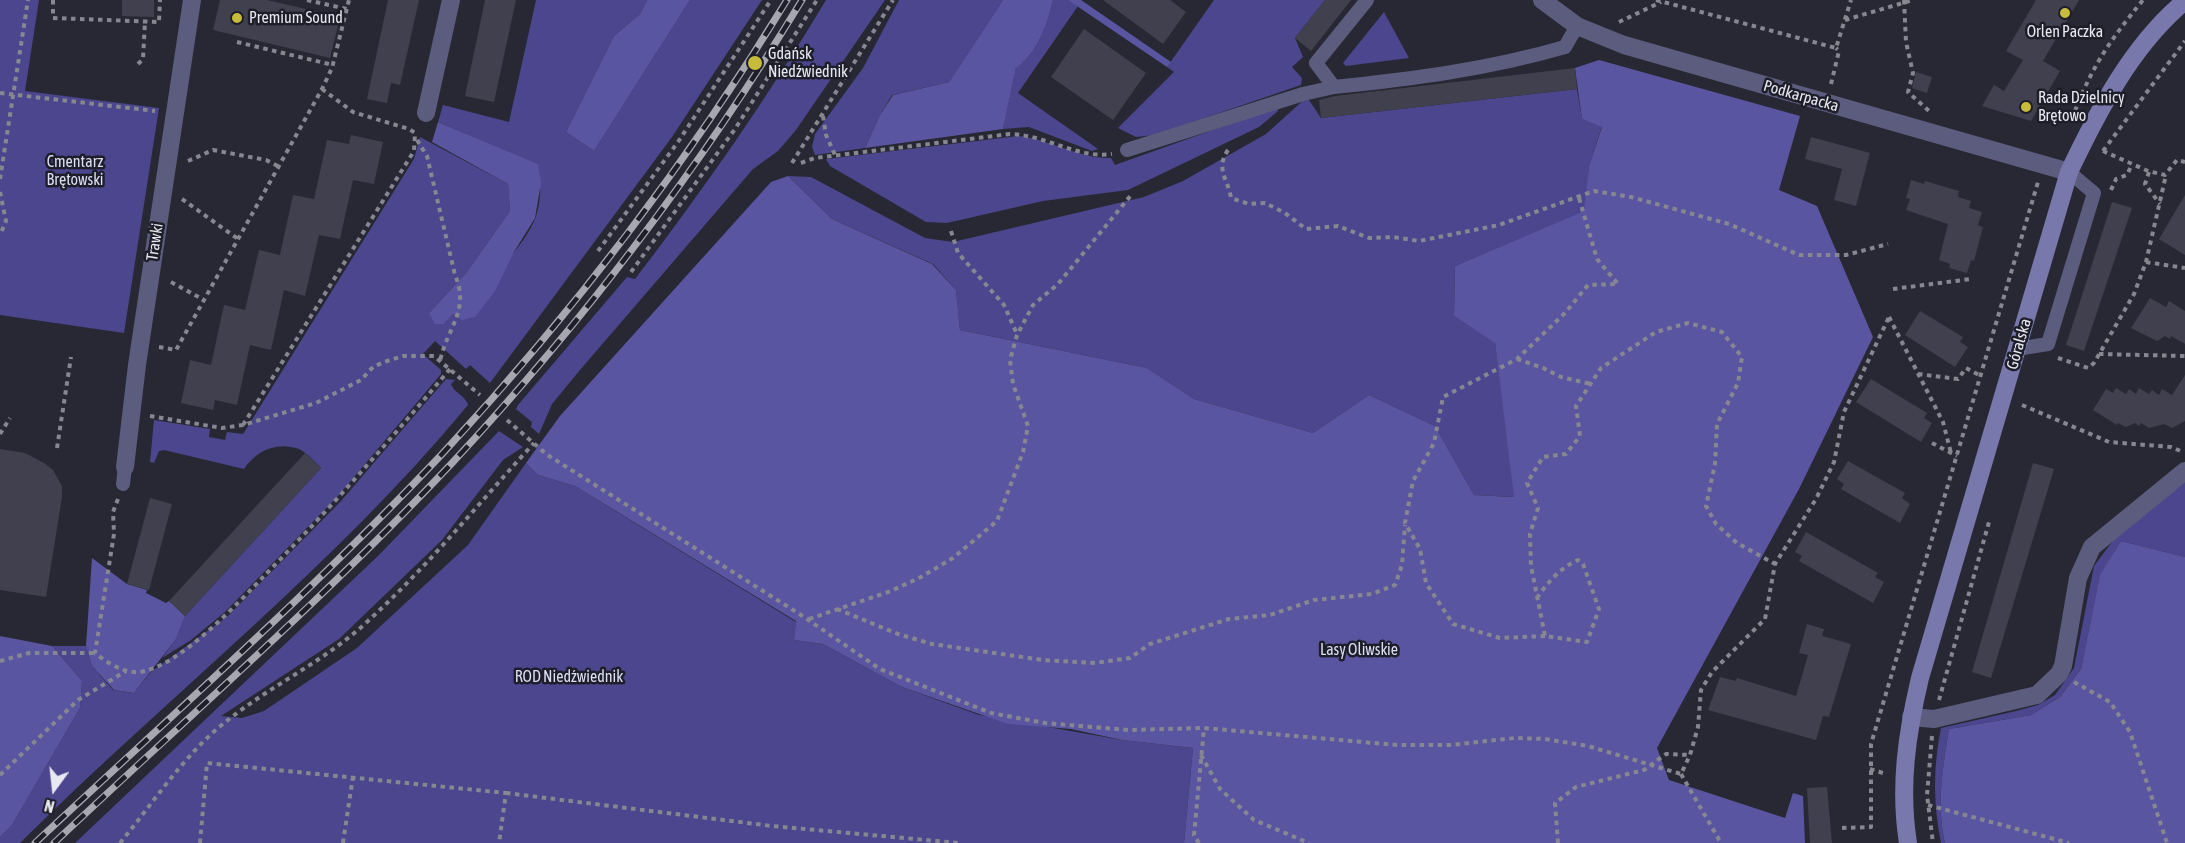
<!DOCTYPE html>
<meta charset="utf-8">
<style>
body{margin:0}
#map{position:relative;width:2185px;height:843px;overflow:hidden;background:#282834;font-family:"Asap Condensed",sans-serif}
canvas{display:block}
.north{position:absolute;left:24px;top:759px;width:60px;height:60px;-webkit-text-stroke:4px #1e1e2a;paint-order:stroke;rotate:195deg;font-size:16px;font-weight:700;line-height:24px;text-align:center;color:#e8e8f1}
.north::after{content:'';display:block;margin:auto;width:21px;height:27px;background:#e8e8f1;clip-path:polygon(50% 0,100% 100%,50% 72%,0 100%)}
</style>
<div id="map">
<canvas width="2185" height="843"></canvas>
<div class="north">N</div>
</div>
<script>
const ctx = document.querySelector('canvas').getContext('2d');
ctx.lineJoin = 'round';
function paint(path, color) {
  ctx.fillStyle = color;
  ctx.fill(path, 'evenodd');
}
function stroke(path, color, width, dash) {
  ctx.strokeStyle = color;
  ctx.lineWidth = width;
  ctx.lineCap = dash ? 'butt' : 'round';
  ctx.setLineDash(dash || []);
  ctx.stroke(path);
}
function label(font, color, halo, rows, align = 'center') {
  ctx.font = font + ' "Asap Condensed",sans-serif';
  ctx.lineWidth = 5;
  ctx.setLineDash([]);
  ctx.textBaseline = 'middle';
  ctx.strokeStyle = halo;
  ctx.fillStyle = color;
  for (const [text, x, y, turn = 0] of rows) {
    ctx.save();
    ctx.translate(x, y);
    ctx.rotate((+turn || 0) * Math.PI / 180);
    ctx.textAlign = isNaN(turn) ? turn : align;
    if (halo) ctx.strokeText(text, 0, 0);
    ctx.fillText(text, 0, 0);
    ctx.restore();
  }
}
paint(new Path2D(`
 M0,0H39L25,91L159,108L124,333L0,315Z
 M536,0H647L640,14L614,36L566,132L594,151L690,0H762L672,137L490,383L470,365L466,369L435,341L423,354L441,370V374L338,496L225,612L191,640L162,658L176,639L185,616L321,468C315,462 306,452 299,449C276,441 256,451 244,469L164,450L159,451L154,463L150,462L154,420L210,429L209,437L225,440L227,432L243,434L414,159L420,137L508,184L510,211L466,273L429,313L443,323C472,296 520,255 535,219C542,201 541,181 537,164L438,122L443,105L509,122Z
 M826,0H885L796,130L778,151L753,169L580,370L552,404L539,434L531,427L532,422L516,409L518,405L627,277L635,279C704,189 768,97 826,0Z
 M899,0H1003L949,82L892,95L880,115L865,148L815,155L812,147L815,134L863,68Z
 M1053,0H1068L1078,6L1018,93L1098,149L1092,151L1029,127L1003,129L1016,67C1038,53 1047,25 1053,0Z
 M1214,0H1325L1295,38L1303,57L1292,67L1302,78L1301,85L1155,135L1136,137L1118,128L1174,72L1167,67Z
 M1384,12L1409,58L1346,66L1343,63Z
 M1577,89L1582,119L1602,126L1589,166L1585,211L1455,266L1454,316L1495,342L1515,497L1474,495L1435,426L1369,395L1313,433L1194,399L1147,368L960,330L956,290L933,264L832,219L788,176L811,177L925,238L953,242L1144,197L1183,181L1266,134L1307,97L1321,118Z
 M1277,107L1278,111L1259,127L1128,190L1043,201L947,223L926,222L830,166L826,159L1018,136C1050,139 1079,159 1111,158L1115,165Z
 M446,379L455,380L451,384C454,393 465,395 468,405C335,566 168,696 20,843H0V837L12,825L80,708L82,681L52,646H86L92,666L113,690L134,693L151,672L228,616L341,501Z
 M499,431L523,447L503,460L442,540L339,639L221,716L242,718L264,711L357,648L468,545L526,463L538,475L575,486L796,622L794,640L823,644L902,687L979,715L1122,740L1193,748L1184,843H75L379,555Z
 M2185,482V557L2121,541L2100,576L2081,669L2060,697L2031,715L1949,729C1943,768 1936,804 1945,843H1941C1933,803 1933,768 1941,728L2016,711L2038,705L2055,695L2074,668L2094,566L2118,534Z`), '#4b468d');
paint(new Path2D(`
 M647,0H690L594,151L566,132L614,36L640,14Z
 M1003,0H1053C1047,26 1038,52 1016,68L1003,129L865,148L880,115L893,95L949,82Z
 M1068,0H1081L1171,62L1167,67Z
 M1599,60L1800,116L1779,190L1817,206L1873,337L1799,489L1657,748L1669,780L1785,818L1793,793L1803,796L1805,843H1184L1193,748L1122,740L1071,729L1008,724L902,687L823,644L794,640L796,621L575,486L538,475L526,463L560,416L771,182L788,176L832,219L932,264L956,290L960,330L1147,368L1194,399L1313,433L1369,395L1435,426L1474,495L1514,497L1495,343L1454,316L1455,266L1584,211L1589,166L1602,127L1582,119L1575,68Z
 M438,122L538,164L541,183L535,218L514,252L495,291L475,317L462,320L453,314L443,324H435L429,313L466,273L510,211L508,184L432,142Z
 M2121,541L2185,557V843H1945C1936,804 1943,767 1949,729L2031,715L2060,697L2081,669L2100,575Z
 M92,558L127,584L147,590L146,593L166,603L169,601L185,616L176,639L134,693L114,690L92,666L86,646Z
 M0,636L52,646L82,681L80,708L12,825L0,837Z`), '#5a55a1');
paint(new Path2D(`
 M122,0H154V17L122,16Z
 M220,0H267L340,17L330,58L213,30Z
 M388,0H419L400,85L391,83L387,103L367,99Z
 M485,0H516L494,102L465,96Z
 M1103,0H1170L1186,12L1163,44Z
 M1325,0H1351L1311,51L1295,38Z
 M2036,0H2079L2043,61L2060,71L2031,121L1982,106L1994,85L2004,91L2023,60L2006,51Z
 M1084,29L1146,73L1113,120L1051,77Z
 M1575,68L1577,89L1321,118L1319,100L1335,96Z
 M1916,72L1932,77L1927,93L1912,88Z
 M351,135L383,142L374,184L353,180L340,239L319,235L305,296L284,290L271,350L250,345L237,405L215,400L213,410L181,403L190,360L211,365L224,305L245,310L259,250L280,255L293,195L314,199L327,140L349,144Z
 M1811,137L1870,153L1856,206L1834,200L1842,169L1805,159Z
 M1911,180L1924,184L1925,181L1959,191L1958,197L1971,201L1969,208L1982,212L1978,225L1983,227L1974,261L1971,260L1967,273L1949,268L1950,264L1939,260L1948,224L1906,210L1910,199L1906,198Z
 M2185,195V255L2159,239Z
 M2112,202L2132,208L2084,351L2066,345Z
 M2150,298L2166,307L2169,301L2185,311V344L2171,336L2170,339L2165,336L2157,341L2131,328Z
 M1920,311L1963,337L1960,342L1968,347L1955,367L1905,335Z
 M2185,375V421L2172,428L2164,424L2149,428L2141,423L2139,426L2135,423L2126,427L2118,423L2117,425L2093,410L2106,389L2113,393L2116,388L2126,394L2129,389L2136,394L2139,388L2149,394L2152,390L2159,395L2162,389L2172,395Z
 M1871,379L1927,413L1924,418L1932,423L1921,442L1856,402Z
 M0,449L25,453L44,463L53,470L62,486V497L46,597L0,590Z
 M305,453L321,468L185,616L169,601Z
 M1848,461L1905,493L1902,498L1910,504L1900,523L1841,489L1844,484L1837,479Z
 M2033,463L2054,469L1991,678L1972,672Z
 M150,498L172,504L149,590L127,584Z
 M1806,532L1878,573L1875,577L1884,582L1873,603L1799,561L1802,556L1795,552Z
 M1807,624L1824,629L1822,636L1851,644L1829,717L1823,716L1816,740L1708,710L1720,677L1736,681L1737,678L1796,696L1808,655L1799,653Z
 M1827,787L1832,843H1810L1807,788Z`), '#40404e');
stroke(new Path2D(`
 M53,0V18L159,22L160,0
 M307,0L347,9
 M1656,0L1836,48L1851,0
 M1904,0L1906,42L1913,73L1908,92L1929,111
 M1845,20L1913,0
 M1619,22L1661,2
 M237,42L333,65
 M138,64L143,59L145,21
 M1831,84L1839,51L1836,48
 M0,93L155,111
 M2075,111C2093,64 2112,38 2143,0
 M823,116L826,135L835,155
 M417,140L427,156L455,275C470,310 448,326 440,361
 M1228,150C1215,169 1228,179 1231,198L1249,204L1265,203L1285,213L1306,229L1338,226L1369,238L1393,237L1419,241L1499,225L1594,191L1631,197L1729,224L1799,255H1846L1888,244
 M2103,151L2185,41
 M2103,151L2148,171L2165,175L2177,160L2185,162
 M188,161L213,150L266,160L278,166
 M792,163L893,0
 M801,163L815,158L1010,134C1047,135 1077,159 1112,154
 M2149,172L2145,184L2160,204
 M0,179L28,0
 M2111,190L2116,179L2127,175L2132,164
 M0,192L6,221L0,235
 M182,199L238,239
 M951,231L958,253L1004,305L1017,334
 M598,251L678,142L771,0
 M2146,262L2185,268
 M631,272L735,129L817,0
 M171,282L204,300
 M1893,289L1971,279
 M1889,317L1943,422L1951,453
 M159,347L176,350L322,89L332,68L349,0
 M2099,354L2185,356
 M2058,358L2088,368L2094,363L2134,294L2146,262L2166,175
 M1517,359L1543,368L1561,377L1591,384
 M1918,374L1958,379L1966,368L1981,376
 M2022,405L2109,442L2171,447L2183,452
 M150,416L222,428L243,425L316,403L361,380L373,367L384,362L403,356H434L480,395
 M507,420L546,454L801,615L880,669L991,713L1045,723L1128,730L1204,728L1397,745H1450L1515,738L1545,739L1588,746L1681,774L1690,755L1698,727L1701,690L1712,672L1765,619L1775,564L1816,499L1834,462L1844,412L1889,317
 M243,425L414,151L415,133L409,129L353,112L322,89
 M0,434L10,418
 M1932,443L1957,456
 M57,448L71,357
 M118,499L113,512L114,534L95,653C106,662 125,674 140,672C180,666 237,604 265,575C330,509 390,440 450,369
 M1537,598C1547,583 1561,567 1578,560L1583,564L1599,609L1587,642L1545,636L1531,566L1530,534L1538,508L1527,483L1543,457L1566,454L1580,436L1576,406L1601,368L1656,332L1688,323L1722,332L1742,357L1738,383L1717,424L1715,464L1706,506L1716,524L1737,543L1775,564
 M837,609L898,634L932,644L1043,660L1095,663L1130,658L1150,644L1229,619L1270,615L1314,600L1372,594L1395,585L1402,565L1405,525
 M809,619L891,591L921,577L953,558L997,521L1023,452L1028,426L1013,384L1010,360L1017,335L1033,305L1058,284L1132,194
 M1545,636L1500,638L1453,624L1426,583L1420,549L1405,523L1413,481L1434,443L1443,397L1517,359L1565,313L1588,285L1618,284L1597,259L1579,198
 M0,661L29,653H95
 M2074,682L2110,702L2130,732L2167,843
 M1939,700L1989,522
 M1932,736L1927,795L1933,843
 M1201,755L1220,789L1254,820L1309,843
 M1870,769L1886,774
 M1681,774L1721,843
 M0,775L78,700L126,671
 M506,793L772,826L959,843
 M1928,805L2069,843
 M1842,828L1871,827V744L2038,182
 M120,843C153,803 187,751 228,720C273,684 327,660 369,620C429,565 479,503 534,443
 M200,843L207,763L506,793L499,843
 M343,843L353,776
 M1199,843L1194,835L1204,728
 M1558,843L1555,803L1576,787L1644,770L1666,754L1690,755`), '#878792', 4, [4.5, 4.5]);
stroke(new Path2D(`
 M1367,0L1316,63L1334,87C1413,79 1489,69 1565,47L1577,26
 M1127,150L1303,94L1334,87
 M2017,349L2048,344L2094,193L2069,172
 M123,484L125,467`), '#5c5c7e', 14);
stroke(new Path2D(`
 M1542,0L1577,26L1624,45L2069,172
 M426,113L451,0
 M125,467L137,365L192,0
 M1911,717L1934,719L2037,695L2059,674L2063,666L2078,578L2092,547L2185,471`), '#5c5c7e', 18);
stroke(new Path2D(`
 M1908,843C1899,786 1907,733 1920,678L2069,172C2098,111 2132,45 2185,1`), '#7878ad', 18);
const rail = new Path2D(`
 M35,843C172,715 314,590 443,453C572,314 688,162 787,0
 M54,843C188,717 327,596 453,462C585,320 702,165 802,0`);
stroke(rail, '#a7a7b1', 7);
stroke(rail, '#1e1e2a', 4.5, [14]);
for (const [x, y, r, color] of [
 [2065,13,6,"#c7bb3b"],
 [237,18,6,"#c7bb3b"],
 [755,63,8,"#c7bb3b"],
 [2026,107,6,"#c7bb3b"]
]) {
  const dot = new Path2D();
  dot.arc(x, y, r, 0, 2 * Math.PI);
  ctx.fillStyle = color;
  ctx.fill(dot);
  stroke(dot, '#1e1e2a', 2);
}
label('16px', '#e8e8f1', '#1e1e2a', [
 ["Premium Sound",249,18],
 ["Orlen Paczka",2065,32,"center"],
 ["Gdańsk",768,54],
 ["Niedźwiednik",768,72],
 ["Rada Dzielnicy",2038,98],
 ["Brętowo",2038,116]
], 'left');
label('16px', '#e8e8f1', '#1e1e2a', [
 ["Podkarpacka",1801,96,16],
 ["Trawki",155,242,-81],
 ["Góralska",2019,344,-74]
]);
label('16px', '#dddef4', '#1e1e2a', [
 ["Cmentarz",75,162],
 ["Brętowski",75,180],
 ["Lasy Oliwskie",1359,650],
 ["ROD Niedźwiednik",569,677]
]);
</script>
